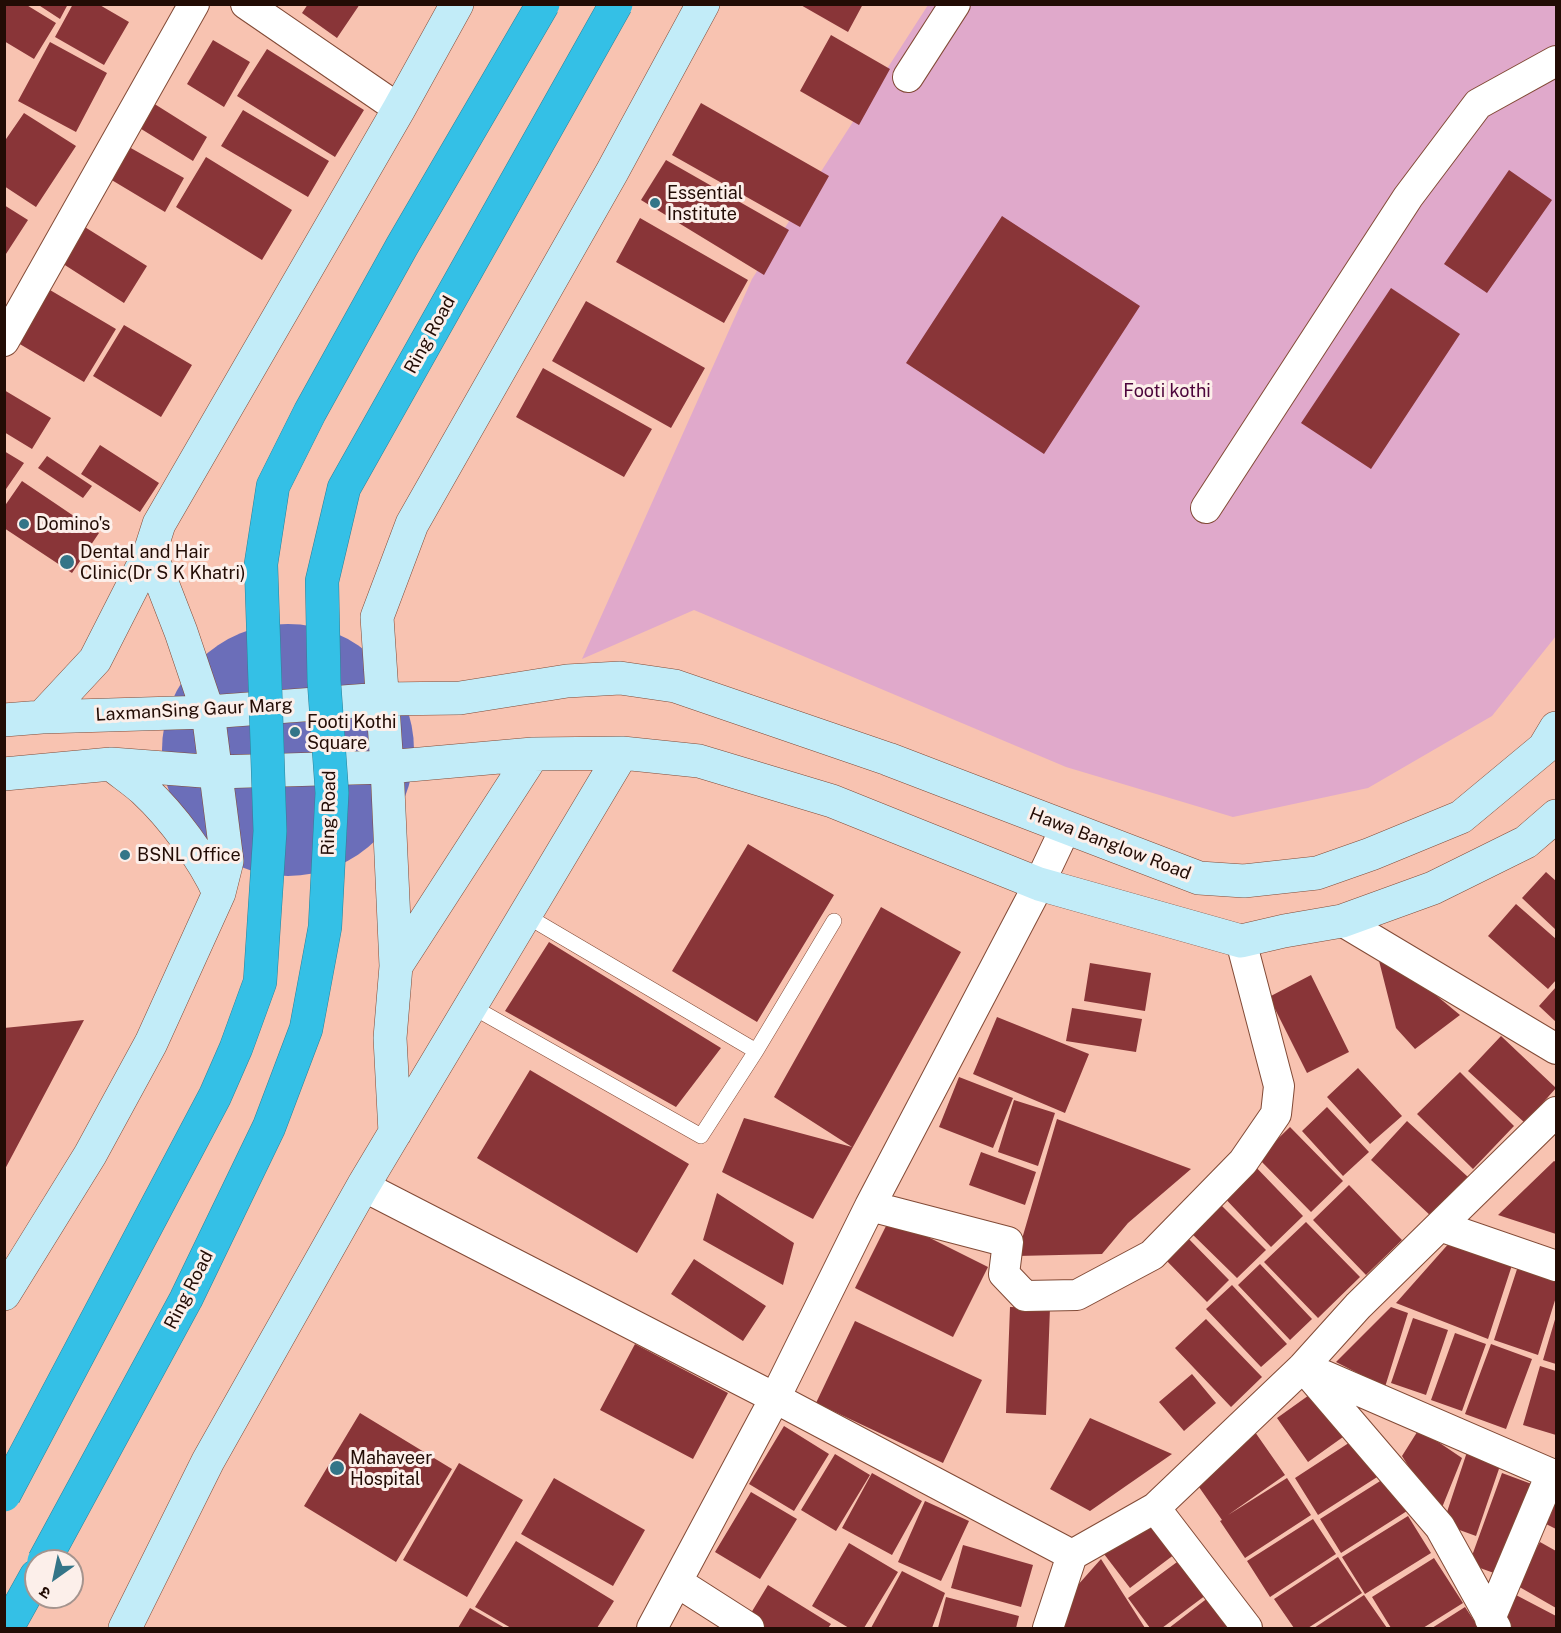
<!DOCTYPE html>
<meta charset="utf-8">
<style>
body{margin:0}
#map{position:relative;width:1561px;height:1633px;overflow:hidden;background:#f8c3b1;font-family:"Public Sans","Noto Sans Devanagari",sans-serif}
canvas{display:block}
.frame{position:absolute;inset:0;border:6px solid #220c05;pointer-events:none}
.north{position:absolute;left:24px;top:1549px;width:60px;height:60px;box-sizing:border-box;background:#fcefea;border:2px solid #a5948e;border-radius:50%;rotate:213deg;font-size:16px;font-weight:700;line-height:24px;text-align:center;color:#220c05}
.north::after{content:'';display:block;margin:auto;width:21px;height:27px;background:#347588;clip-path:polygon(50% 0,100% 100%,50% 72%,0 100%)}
</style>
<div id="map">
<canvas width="1561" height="1633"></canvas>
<div class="frame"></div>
<div class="north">उ</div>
</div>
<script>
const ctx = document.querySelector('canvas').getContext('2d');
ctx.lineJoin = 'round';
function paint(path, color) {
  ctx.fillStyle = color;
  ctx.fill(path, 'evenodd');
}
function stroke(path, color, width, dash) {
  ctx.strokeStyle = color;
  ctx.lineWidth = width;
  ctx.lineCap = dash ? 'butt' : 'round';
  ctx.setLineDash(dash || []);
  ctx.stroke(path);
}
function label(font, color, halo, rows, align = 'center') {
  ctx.font = font + ' "Public Sans",sans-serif';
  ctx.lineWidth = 6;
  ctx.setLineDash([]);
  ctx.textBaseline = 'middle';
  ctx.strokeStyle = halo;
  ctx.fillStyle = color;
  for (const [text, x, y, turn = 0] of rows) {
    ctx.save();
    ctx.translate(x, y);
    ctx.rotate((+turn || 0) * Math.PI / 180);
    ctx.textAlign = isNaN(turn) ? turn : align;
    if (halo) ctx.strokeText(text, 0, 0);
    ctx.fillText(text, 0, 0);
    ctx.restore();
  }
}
paint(new Path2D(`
 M928,5H1556V636L1492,716L1368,788L1233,817L1066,767L694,610L582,659L752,279Z`), '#e0a9cb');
paint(new Path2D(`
 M162 750a126 126 0 1 1 252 0a126 126 0 1 1-252 0Z`), '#6b6eb9');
paint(new Path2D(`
 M4,4H25L56,23L34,59L4,41Z
 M37,4H68L60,19Z
 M73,4H98L129,22L104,65L55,37Z
 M308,4H360L337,38L302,13Z
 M799,4H863L848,32Z
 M831,35L890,69L859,125L800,91Z
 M213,40L250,62L224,107L187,84Z
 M50,42L107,73L76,132L18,101Z
 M267,49L364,110L335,157L237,96Z
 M153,103L207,137L193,161L138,127Z
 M701,103L829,176L800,227L672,155Z
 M243,110L329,161L308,197L221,146Z
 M24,113L76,146L36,207L4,186V142Z
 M129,147L184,178L165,212L110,179Z
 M206,157L292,210L262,260L176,207Z
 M666,160L789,230L764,275L641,200Z
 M1509,170L1552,200L1487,293L1444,264Z
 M4,205L28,220L4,257Z
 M1002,216L1140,306L1044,454L906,363Z
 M640,218L748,280L724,323L616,262Z
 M80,224L147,266L124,303L57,260Z
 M1391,288L1460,334L1371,469L1301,423Z
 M50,290L116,329L84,382L18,343Z
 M586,301L705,368L671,428L552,361Z
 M124,325L192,365L161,417L93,376Z
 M543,368L652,429L624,477L516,417Z
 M4,390L51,418L32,449L4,432Z
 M100,445L159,483L140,512L81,474Z
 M4,451L24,463L4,492Z
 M47,456L92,486L83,498L38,468Z
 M22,481L99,533L72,573L4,528V507Z
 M748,844L834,895L757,1022L672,971Z
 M1546,872L1556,881V930L1522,898Z
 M1516,904L1556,939V980L1548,989L1488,936Z
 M881,907L961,952L813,1219L722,1172L744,1118L852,1147L774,1097Z
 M549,942L721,1048L676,1107L505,1011Z
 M1375,945L1460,1015L1415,1049L1396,1028Z
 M1090,963L1151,973L1145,1011L1084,1001Z
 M1311,975L1349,1052L1307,1073L1269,997Z
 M1556,987V1022L1539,1006Z
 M1072,1008L1142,1019L1136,1052L1066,1041Z
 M997,1017L1089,1054L1065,1113L973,1074Z
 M84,1020L4,1171V1028Z
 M1501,1036L1556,1088L1525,1123L1468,1071Z
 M1358,1068L1402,1116L1370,1144L1327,1097Z
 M530,1070L689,1164L637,1253L477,1158Z
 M1460,1072L1514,1126L1473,1169L1417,1114Z
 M959,1077L1013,1098L993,1148L939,1127Z
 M1014,1100L1055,1113L1038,1166L998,1152Z
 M1327,1107L1369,1152L1343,1176L1302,1131Z
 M1057,1119L1191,1169L1128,1223L1102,1254L1017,1256Z
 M1407,1121L1468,1177L1432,1217L1371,1160Z
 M1290,1127L1343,1181L1311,1212L1258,1158Z
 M981,1152L1036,1172L1025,1205L969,1185Z
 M1554,1161L1556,1162V1234L1498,1215Z
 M1251,1162L1303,1216L1271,1247L1219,1192Z
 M1349,1185L1402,1240L1366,1275L1313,1220Z
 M717,1193L794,1243L783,1285L703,1240Z
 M1216,1200L1266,1250L1237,1278L1187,1229Z
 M890,1218L988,1267L953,1337L855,1288Z
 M1306,1222L1360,1277L1318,1318L1264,1262Z
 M1184,1234L1229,1280L1207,1302L1162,1256Z
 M1451,1241L1513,1262L1488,1339L1396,1303Z
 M694,1259L766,1306L743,1341L671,1294Z
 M1519,1263L1556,1275V1297L1538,1355L1494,1340Z
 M1260,1264L1312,1319L1290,1340L1238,1285Z
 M1232,1285L1287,1344L1261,1367L1206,1309Z
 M1010,1307L1050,1308L1046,1415L1006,1413Z
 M1391,1307L1408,1313L1385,1387L1336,1362Z
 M1556,1316V1364L1543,1360Z
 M1413,1318L1448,1330L1426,1395L1391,1383Z
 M1206,1319L1262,1377L1231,1407L1175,1348Z
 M855,1321L982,1380L943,1463L816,1403Z
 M1455,1333L1486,1344L1462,1411L1431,1400Z
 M635,1344L728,1393L693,1459L600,1410Z
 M1491,1344L1532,1359L1506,1429L1465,1414Z
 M1540,1366L1556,1371V1435L1523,1425Z
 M1192,1374L1216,1403L1184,1431L1159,1402Z
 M1319,1388L1350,1432L1308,1462L1277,1418Z
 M360,1413L452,1469L396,1562L304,1506Z
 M1090,1418L1172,1454L1090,1511L1050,1489Z
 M784,1426L829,1454L794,1511L749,1484Z
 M1419,1429L1462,1458L1439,1515L1402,1456Z
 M1255,1432L1285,1475L1228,1515L1287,1478L1311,1515L1245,1558L1220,1521L1222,1520L1192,1477Z
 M1361,1435L1385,1472L1318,1515L1295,1478Z
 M1467,1452L1501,1463L1476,1536L1443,1524Z
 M835,1454L870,1475L836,1531L801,1510Z
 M459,1463L523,1500L467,1597L403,1560Z
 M872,1473L922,1501L892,1555L842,1528Z
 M1502,1473L1537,1486L1505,1577L1469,1564Z
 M554,1478L645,1530L613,1586L521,1534Z
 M1385,1478L1407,1511L1341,1553L1320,1519Z
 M751,1492L797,1519L760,1579L715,1552Z
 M925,1501L969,1521L941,1581L898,1562Z
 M1556,1502V1529L1544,1523Z
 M1408,1516L1431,1553L1365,1594L1342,1557Z
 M1153,1517L1179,1551L1130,1588L1104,1554Z
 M1313,1519L1336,1554L1270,1597L1247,1561Z
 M516,1541L614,1601L597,1628H511L475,1607Z
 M1540,1542L1556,1551V1608L1516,1585Z
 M849,1543L898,1572L864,1628H849L812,1606Z
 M963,1545L1033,1565L1021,1607L951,1588Z
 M1188,1554L1214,1589L1162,1628H1150L1128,1598Z
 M1338,1557L1362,1593L1308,1628H1294L1274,1599Z
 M1434,1558L1463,1603L1423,1628H1391L1372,1597Z
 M1101,1559L1145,1628H1063L1069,1595Z
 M902,1571L945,1593L932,1628H871Z
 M768,1585L831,1624L828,1628H764L748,1618Z
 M1364,1595L1387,1628H1314Z
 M1516,1595L1556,1616V1628H1509L1502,1618Z
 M946,1597L1019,1616L1016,1628H938Z
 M1209,1597L1233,1628H1169Z
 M1465,1607L1479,1628H1432Z
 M470,1608L505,1628H458Z`), '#893538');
const lane = new Path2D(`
 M525,915L756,1051
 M471,1006L701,1136L756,1051L834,921`);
const street = new Path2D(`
 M246,4L399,109
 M908,77L955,4
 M4,341L194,4
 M1206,508L1408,197L1478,104L1556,61
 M1342,921L1556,1049
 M363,1186L775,1398L1072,1555
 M870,1206L1008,1242L1004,1274L1025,1296L1077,1295L1152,1255L1243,1162L1276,1114L1279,1086L1241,941
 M1440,1226L1556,1266
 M1303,1367L1440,1527L1496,1628
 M1309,1369L1556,1476
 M1155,1508L1247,1628
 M677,1582L749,1628
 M1490,1619L1551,1474
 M652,1628L775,1398L870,1206L1039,884L1066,827
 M1048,1628L1072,1555L1155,1508L1303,1367L1358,1306L1556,1112`);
const secondary = new Path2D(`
 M42,717L95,660L150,552L159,524L399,109L457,4
 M4,720L42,717L208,712L383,699L460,698L567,681L620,678L675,686L888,759L1199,878L1244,881L1317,873L1371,854L1461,817L1544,748L1556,728
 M111,764C122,773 134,781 144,790C172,816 204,859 219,893
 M4,774L111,764L216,772L387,767L533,754L622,753L699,761L832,801L1039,884L1241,941L1284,931L1342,921L1433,888L1526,842L1556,816
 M396,966L533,754
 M395,1133L390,1038L396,966L387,767L377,617L412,524L612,172L703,4
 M4,1294L90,1155L151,1043L219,893L227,861L208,712L181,632L150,552
 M125,1628L208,1461L363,1186L622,753`);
const highway = new Path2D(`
 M7,1628L36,1576`);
stroke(lane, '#824a36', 16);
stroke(street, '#824a36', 32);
stroke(secondary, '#824a36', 34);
stroke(highway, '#2e8197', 34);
stroke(lane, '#fff', 15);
stroke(street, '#fff', 30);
stroke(secondary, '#c2ecf8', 33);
stroke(highway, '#34c0e6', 33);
const highwayBridge = new Path2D(`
 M4,1495L215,1096L236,1048L260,982L270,831L261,564L273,486L310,412L402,246L543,4
 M44,1561L186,1299L269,1127L306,1029L325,927L332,793L324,681L322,581L344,488L616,4`);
stroke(highwayBridge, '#2e8197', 34, []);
stroke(highwayBridge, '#34c0e6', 33);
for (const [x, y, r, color] of [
 [655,203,6,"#347588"],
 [24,524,6,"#347588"],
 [67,562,8,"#347588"],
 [295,732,6,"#347588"],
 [125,855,6,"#347588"],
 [337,1468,8,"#347588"]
]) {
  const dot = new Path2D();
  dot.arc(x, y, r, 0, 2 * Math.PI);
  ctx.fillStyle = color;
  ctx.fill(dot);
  stroke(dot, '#fcefea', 2);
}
label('18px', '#220c05', '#fcefea', [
 ["Essential",667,193],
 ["Institute",667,214],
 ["Domino's",36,524],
 ["Dental and Hair",80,552],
 ["Clinic(Dr S K Khatri)",80,573],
 ["Footi Kothi",307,722],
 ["Square",307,743],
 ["BSNL Office",137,855],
 ["Mahaveer",350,1458],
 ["Hospital",350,1479]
], 'left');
label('18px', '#220c05', '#fcefea', [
 ["Ring Road",430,335,-61],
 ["LaxmanSing Gaur Marg",194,710,-3],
 ["Ring Road",329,813,-89],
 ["Hawa Banglow Road",1110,844,21],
 ["Ring Road",189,1290,-63]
]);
label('18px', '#4c053b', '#fcefea', [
 ["Footi kothi",1167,391]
]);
</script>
